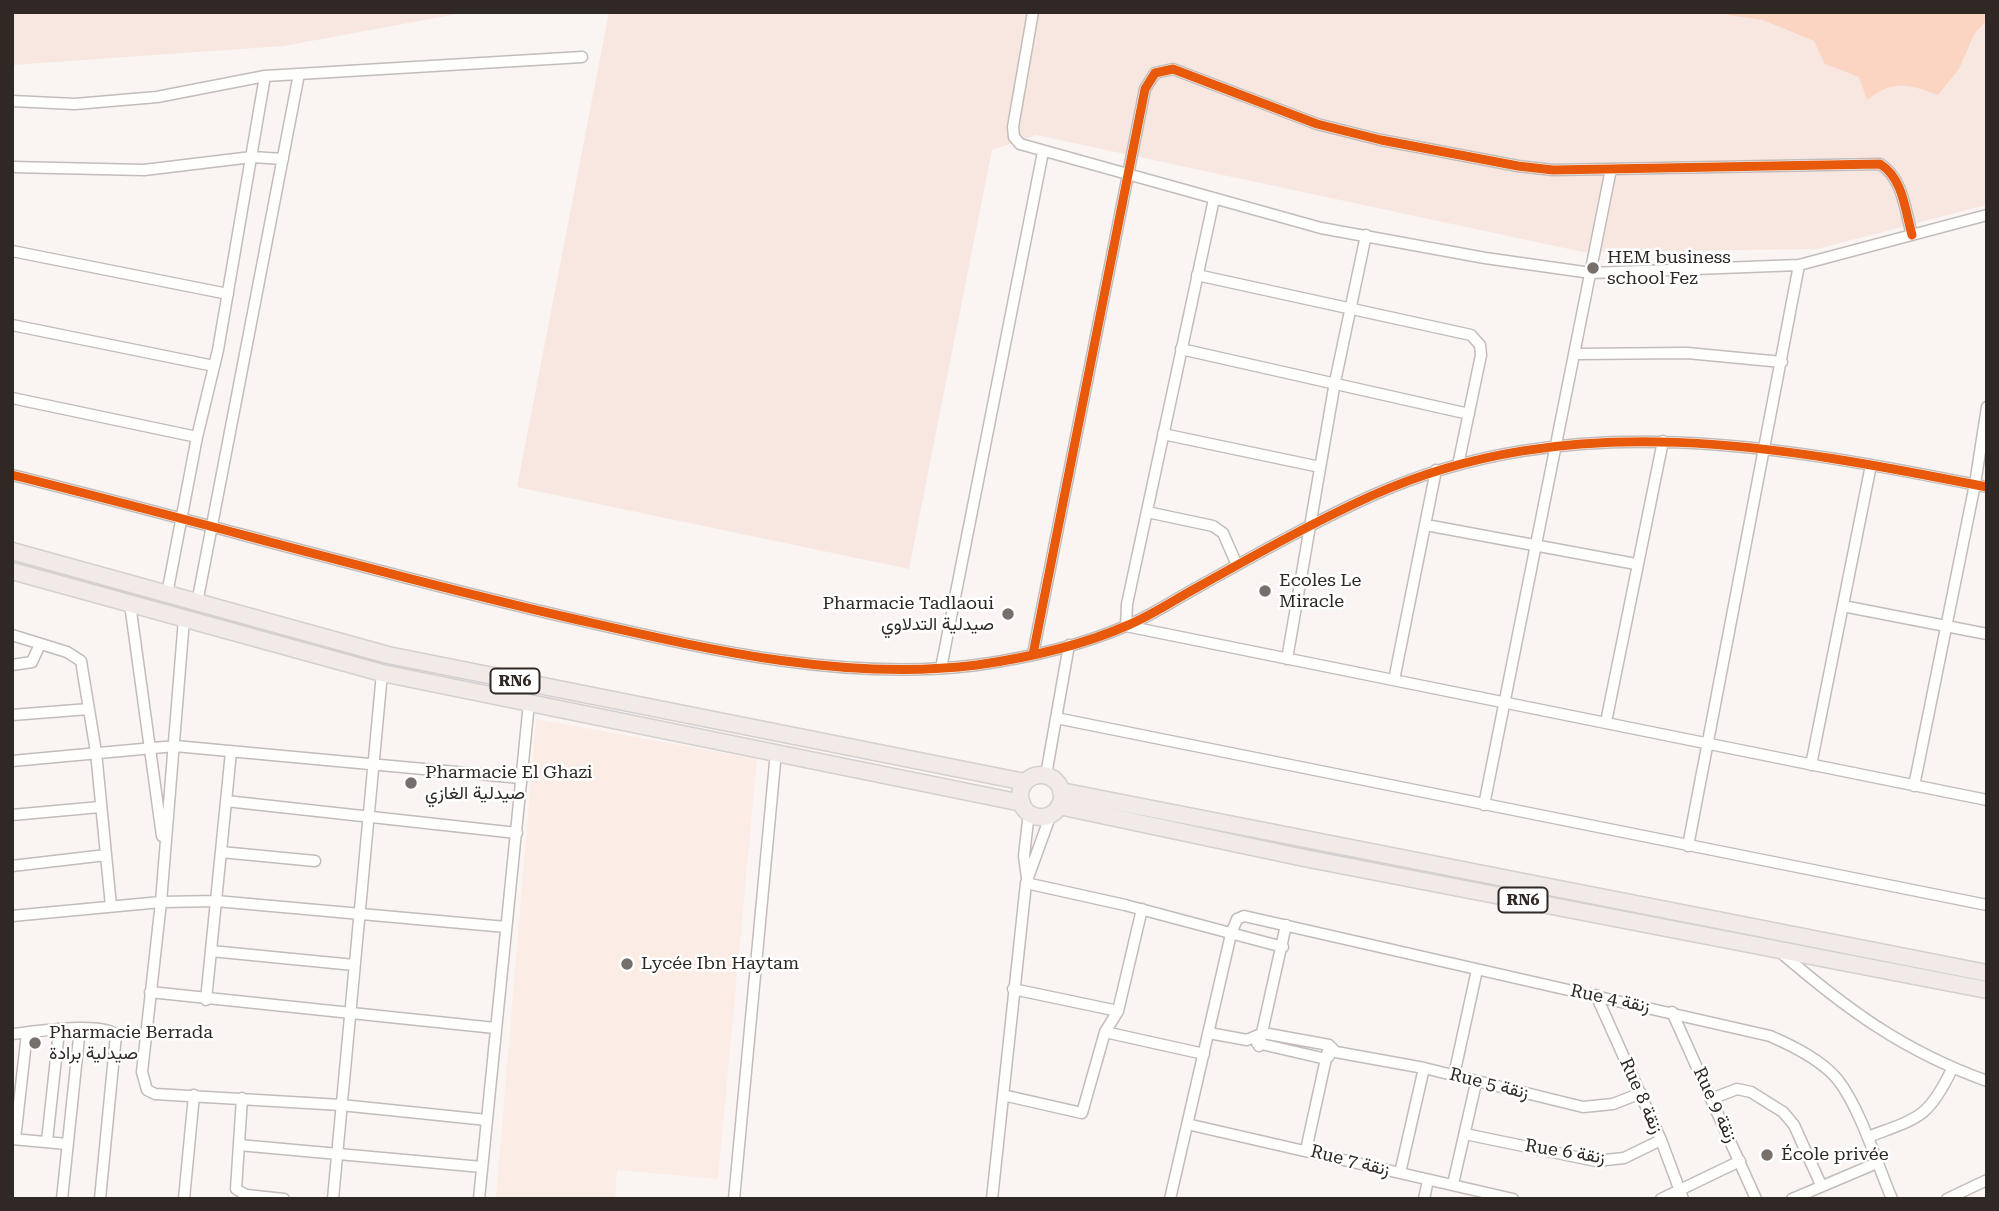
<!DOCTYPE html>
<meta charset="utf-8">
<style>
body{margin:0}
#map{position:relative;width:1999px;height:1211px;overflow:hidden;background:#faf5f3;font-family:"Roboto Serif",serif}
canvas{display:block}
.frame{position:absolute;inset:0;border:14px solid #2f2824;pointer-events:none}
</style>
<div id="map">
<canvas width="1999" height="1211"></canvas>
<div class="frame"></div>
</div>
<script>
const ctx = document.querySelector('canvas').getContext('2d');
ctx.lineJoin = 'round';
function paint(path, color) {
  ctx.fillStyle = color;
  ctx.fill(path, 'evenodd');
}
function stroke(path, color, width, dash) {
  ctx.strokeStyle = color;
  ctx.lineWidth = width;
  ctx.lineCap = dash ? 'butt' : 'round';
  ctx.setLineDash(dash || []);
  ctx.stroke(path);
}
function label(font, color, halo, rows, align = 'center') {
  ctx.font = font + ' "Roboto Serif",Vazirmatn,serif';
  ctx.lineWidth = 5;
  ctx.setLineDash([]);
  ctx.textBaseline = 'middle';
  ctx.strokeStyle = halo;
  ctx.fillStyle = color;
  for (const [text, x, y, turn = 0] of rows) {
    ctx.save();
    ctx.translate(x, y);
    ctx.rotate((+turn || 0) * Math.PI / 180);
    ctx.textAlign = isNaN(turn) ? turn : align;
    if (halo) ctx.strokeText(text, 0, 0);
    ctx.fillText(text, 0, 0);
    ctx.restore();
  }
}
paint(new Path2D(`
 M536,719L757,759L718,1179L617,1170L615,1199H496Z`), '#fbece5');
paint(new Path2D(`
 M12,12H468L284,46L12,65Z
 M609,12H1987V205L1817,249L1583,252L1036,135L992,150L909,569L517,487Z`), '#f8e7e0');
paint(new Path2D(`
 M1726,12H1987V20L1974,34L1959,69L1938,95C1908,84 1894,79 1867,100L1859,77L1825,64L1814,41L1763,20L1728,15Z`), '#fbd4c2');
const minor = new Path2D(`
 M1033,12L1013,127L1014,137L1020,144L1321,228L1485,258L1591,273L1799,265L1987,215
 M12,101L75,104L157,97L265,76L582,57
 M12,167L144,170L252,157L283,159
 M1214,199L1127,604L1126,626L1987,800
 M12,251L228,294
 M1197,275L1471,335L1480,345L1481,355L1458,465
 M12,325L214,366
 M1181,349L1469,414
 M1575,354L1687,353L1782,362
 M12,398L197,437
 M1163,434L1320,467
 M12,475C199,521 383,575 570,618C702,648 841,682 977,665C1026,658 1080,646 1126,626C1151,616 1174,600 1198,587C1255,555 1312,523 1371,496C1571,406 1781,446 1987,487
 M1147,512L1213,526L1223,533L1237,565
 M1426,525L1636,564
 M167,594L197,437L218,350L265,76
 M197,603L299,74
 M130,604L162,836
 M1843,606L1987,634
 M184,619L161,902L142,1072L147,1090L155,1094L341,1105L487,1120
 M12,635L67,652L81,661L96,752L111,906
 M1033,654L1145,89L1155,73L1173,69L1317,124L1381,140L1518,166L1553,170L1880,164C1903,178 1905,210 1912,235
 M1287,659L1335,382L1366,235
 M12,665L32,662L40,644
 M941,668L1043,152
 M1394,680L1436,470
 M12,715L89,709
 M1056,718L1987,905
 M1606,722L1663,441
 M12,761L175,746L521,778
 M1811,765L1871,465
 M1046,775L1069,645
 M1914,786L1975,484L1987,407
 M226,801L517,833
 M1484,805L1611,169
 M12,815L100,807
 M1688,846L1799,265
 M221,852L315,861
 M12,866L106,855
 M1027,878L1024,856L1029,812
 M1026,883L1125,905L1283,947
 M12,916L161,902L216,901L506,927
 M211,951L354,965
 M1779,951C1845,1008 1903,1051 1987,1081
 M1013,989L1118,1011
 M150,992L495,1028
 M1596,995L1661,1140L1683,1199
 M206,1000L231,752
 M1672,1012L1756,1199
 M1105,1032L1204,1054
 M1209,1033L1247,1040L1263,1033L1329,1045
 M12,1034C33,1032 103,1021 116,1035L100,1199
 M1257,1043L1326,1059L1329,1056
 M1329,1045L1336,1052L1424,1068L1583,1107L1613,1104L1641,1093
 M1259,1046L1286,925
 M1454,1075L1477,970
 M1003,1095L1082,1113L1105,1032L1118,1011L1142,909
 M242,1098L236,1189L246,1195L284,1199
 M1711,1099L1737,1089L1751,1092L1783,1112L1794,1125L1821,1185
 M1187,1124L1513,1199
 M1465,1134L1596,1161L1624,1158L1661,1140
 M1868,1137C1918,1118 1928,1119 1952,1069
 M12,1139L67,1144
 M15,1139L27,1033
 M47,1141L59,1031
 M239,1145L482,1167
 M1306,1150L1329,1045
 M1400,1173L1424,1068
 M1453,1184L1476,1083
 M62,1199L80,1028
 M184,1199L194,1095
 M333,1199L382,673
 M479,1199L529,703
 M734,1199L776,752
 M992,1199L1026,883L1051,814
 M1170,1199L1231,934L1237,919L1244,916L1770,1036C1793,1046 1822,1060 1838,1080C1861,1110 1877,1164 1892,1199
 M1424,1199L1428,1180
 M1661,1199L1740,1161
 M1792,1199L1877,1163
 M1947,1199L1987,1180`);
const primary = new Path2D(`
 M12,551L388,655L1025,782
 M12,571L382,673L1022,803
 M1020 796a21 21 0 1 1 42 0a21 21 0 1 1-42 0Z
 M1061,791L1987,973
 M1059,806L1304,858L1987,990`);
stroke(minor, '#c2bcba', 13);
stroke(primary, '#d4d0cf', 19);
stroke(minor, '#fefefd', 10);
stroke(primary, '#f1eae6', 16);
stroke(new Path2D(`
 M12,475C199,521 383,575 570,618C702,648 841,682 977,665C1026,658 1080,646 1126,626C1151,616 1174,600 1198,587C1255,555 1312,523 1371,496C1571,406 1781,446 1987,487
 M1033,654L1145,89L1155,73L1173,69L1317,124L1381,140L1518,166L1553,170L1880,164C1903,178 1905,210 1912,235`), '#e8590c', 9);
for (const [x, y, r, color] of [
 [1593,268,7,"#76706c"],
 [1265,591,7,"#76706c"],
 [1008,614,7,"#76706c"],
 [411,783,7,"#76706c"],
 [627,964,7,"#76706c"],
 [35,1043,7,"#76706c"],
 [1767,1155,7,"#76706c"]
]) {
  const dot = new Path2D();
  dot.arc(x, y, r, 0, 2 * Math.PI);
  ctx.fillStyle = color;
  ctx.fill(dot);
  stroke(dot, '#fff', 2.5);
}
for (const [x, y, w] of [
 [515,681,49],
 [1523,900,49]
]) {
  const box = new Path2D();
  box.roundRect(x - w / 2, y - 12.5, w, 25, 5);
  ctx.fillStyle = '#fff';
  ctx.fill(box);
  stroke(box, '#2f2824', 2);
}
label('bold 16px', '#2f2824', null, [
 ["RN6",515,681],
 ["RN6",1523,900]
]);
label('18px', '#2f2824', '#fff', [
 ["HEM business",1607,258],
 ["school Fez",1607,279],
 ["Ecoles Le",1279,581],
 ["Miracle",1279,602],
 ["Pharmacie Tadlaoui",994,604,"right"],
 ["صيدلية التدلاوي",994,625,"right"],
 ["Pharmacie El Ghazi",425,773],
 ["صيدلية الغازي",425,794],
 ["Lycée Ibn Haytam",641,964],
 ["Pharmacie Berrada",49,1033],
 ["صيدلية برادة",49,1054],
 ["École privée",1781,1155]
], 'left');
label('18px', '#2f2824', '#fff', [
 ["Rue 4 زنقة",1610,999,12],
 ["Rue 5 زنقة",1489,1084,14],
 ["Rue 8 زنقة",1641,1096,66],
 ["Rue 9 زنقة",1715,1105,65],
 ["Rue 6 زنقة",1565,1152,9],
 ["Rue 7 زنقة",1350,1161,14]
]);
</script>
